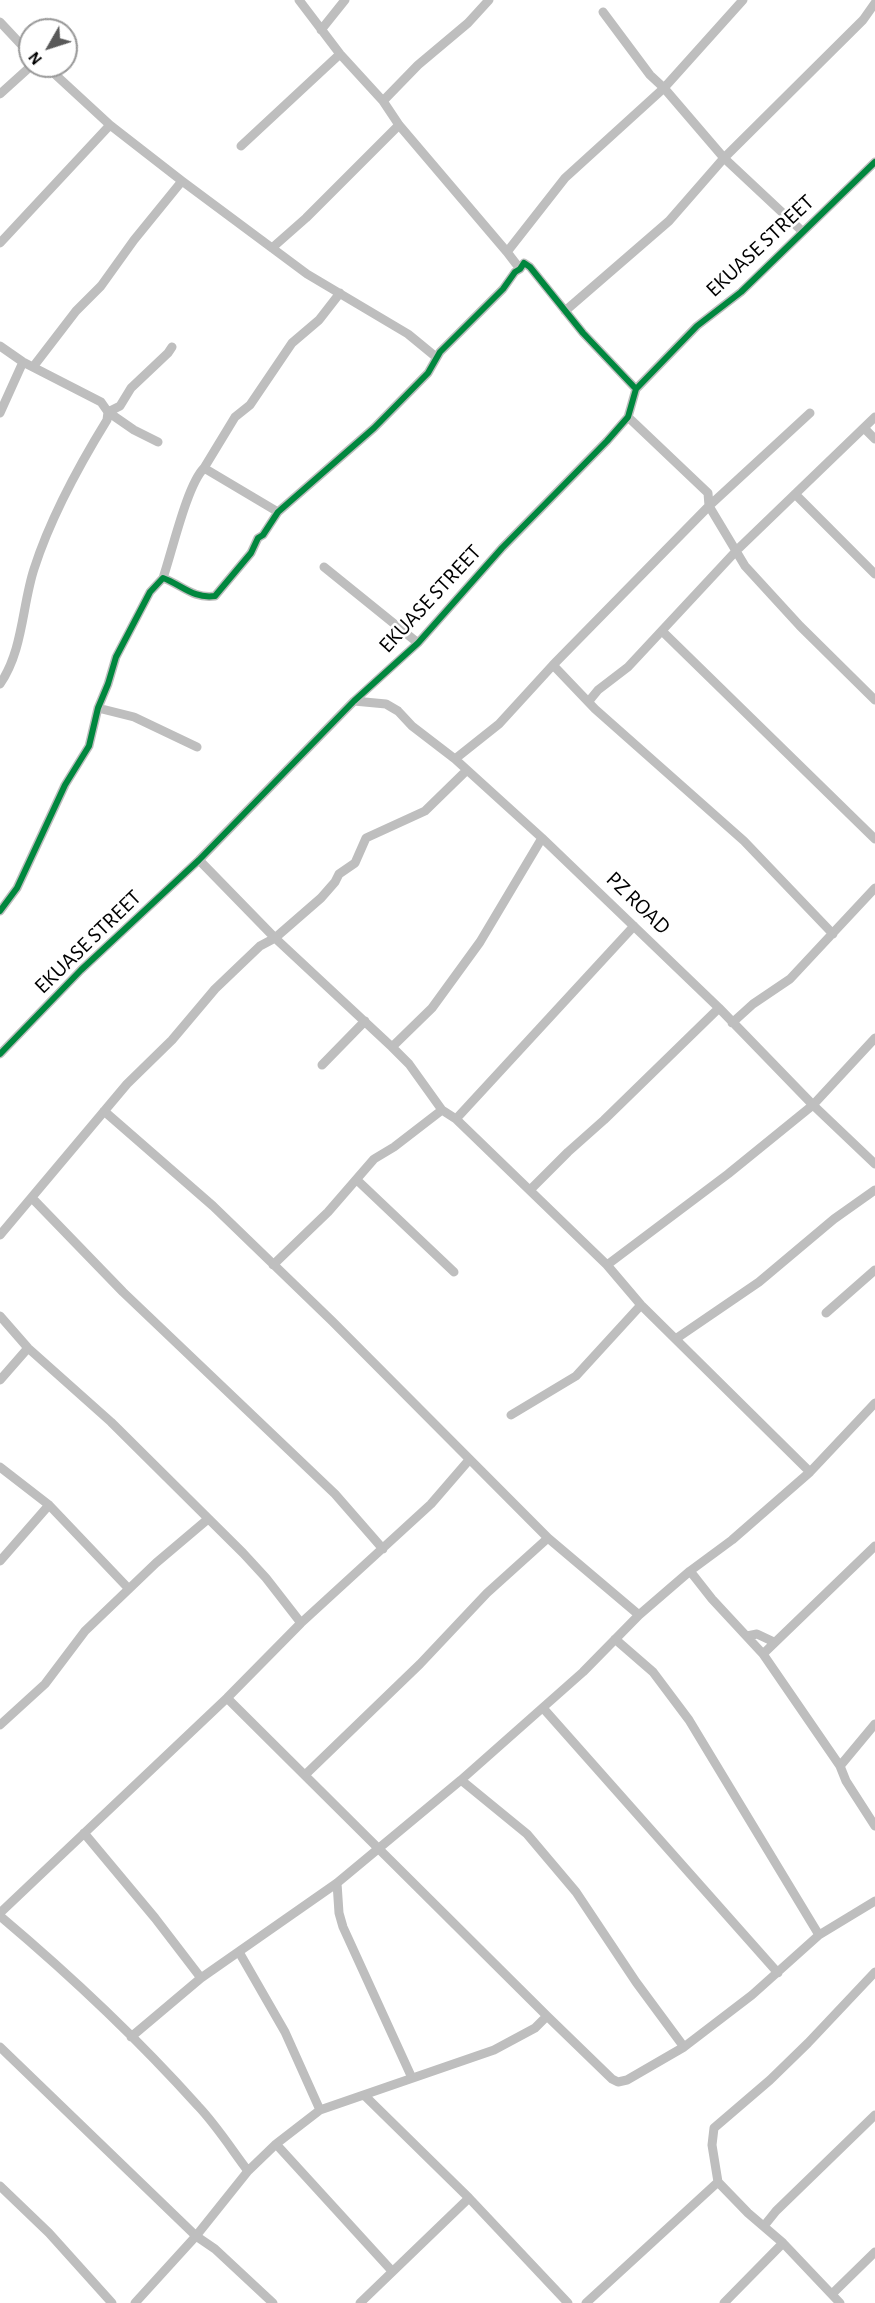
<!DOCTYPE html>
<style>
body{margin:0}
#map{position:relative;width:875px;height:2303px;overflow:hidden;background:#fff;font-family:"Alegreya Sans",sans-serif}
canvas{display:block}
.north{position:absolute;left:18px;top:18px;width:60px;height:60px;box-sizing:border-box;background:#fff;border:2px solid #999;border-radius:50%;rotate:231deg;font-size:16px;font-weight:700;line-height:24px;text-align:center;color:#000}
.north::after{content:'';display:block;margin:auto;width:21px;height:27px;background:#595959;clip-path:polygon(50% 0,100% 100%,50% 72%,0 100%)}
</style>
<div id="map">
<canvas width="875" height="2303"></canvas>
<div class="north">N</div>
</div>
<script>
const ctx = document.querySelector('canvas').getContext('2d');
ctx.lineJoin = 'round';
function stroke(path, color, width, dash) {
  ctx.strokeStyle = color;
  ctx.lineWidth = width;
  ctx.lineCap = dash ? 'butt' : 'round';
  ctx.setLineDash(dash || []);
  ctx.stroke(path);
}
function label(font, color, halo, rows, align = 'center') {
  ctx.font = font + ' "Alegreya Sans",sans-serif';
  ctx.lineWidth = 5;
  ctx.setLineDash([]);
  ctx.textBaseline = 'middle';
  ctx.strokeStyle = halo;
  ctx.fillStyle = color;
  for (const [text, x, y, turn = 0] of rows) {
    ctx.save();
    ctx.translate(x, y);
    ctx.rotate((+turn || 0) * Math.PI / 180);
    ctx.textAlign = isNaN(turn) ? turn : align;
    if (halo) ctx.strokeText(text, 0, 0);
    ctx.fillText(text, 0, 0);
    ctx.restore();
  }
}
stroke(new Path2D(`
 M299,0L340,54L383,101L399,125L507,252L520,269
 M603,12L650,75L664,88L724,158L802,231
 M0,22L30,54
 M321,30L345,0
 M46,66L110,125L182,181L307,274L408,334L436,357
 M0,94L31,66
 M383,101L418,65L468,23L489,0
 M241,146L340,54
 M0,243L110,125
 M272,248L306,218L399,125
 M507,252L565,178L664,88L743,0
 M565,311L669,221L724,158L863,20L875,3
 M0,346L23,362L101,402L108,412L107,420C78,467 51,516 34,569C22,606 23,651 0,684
 M33,367L76,311L101,286L134,240L182,181
 M0,413L23,362
 M628,417L708,493L709,506L745,566L800,626L875,700
 M865,429L875,439
 M158,442L134,430L108,412L120,406L131,388L168,353L172,347
 M204,468L235,417L250,405L292,343L319,320L340,293
 M795,494L875,574
 M324,567L418,643
 M163,578C172,552 187,485 204,468L278,512
 M662,631L875,839
 M553,665L595,709L744,841L833,934
 M354,701L386,704L398,711L412,726L455,759L542,838L719,1008L813,1105L875,1164
 M589,701L598,690L628,667L737,550L875,417
 M98,708L134,717L197,747
 M455,759L499,724L553,665L709,506L810,413
 M199,860L275,938L392,1047L409,1064L442,1110L456,1119L607,1265L641,1305L810,1472
 M0,911L17,888L65,785L89,746L98,708L108,684L116,657L150,592L163,578C182,585 193,599 215,596L251,553L258,538L263,535L278,512L374,428L428,373L440,352L503,289L515,272L520,269L524,263L530,267L583,333L636,389
 M732,1023L753,1004L790,979L875,888
 M392,1047L432,1008L480,942L542,838
 M0,1054L81,970L199,860L354,701L418,643L502,548L607,441L628,417L636,389L697,326L741,292L875,162
 M322,1065L365,1021
 M104,1111L213,1206L332,1321L548,1538L639,1615
 M456,1119L634,926
 M357,1180L454,1272
 M530,1190L568,1152L604,1120L719,1008
 M32,1198L123,1292L335,1494L383,1549
 M0,1235L127,1084L172,1040L215,989L260,946L275,938L321,898L335,882L339,874L355,863L366,838L425,811L467,770
 M273,1265L328,1212L374,1159L394,1147L442,1110
 M607,1265L728,1174L813,1105L875,1038
 M826,1313L875,1270
 M0,1316L28,1348L111,1422L243,1553L266,1578L301,1623
 M677,1338L759,1282L834,1219L875,1190
 M0,1380L28,1348
 M511,1415L576,1376L641,1305
 M0,1467L49,1505L129,1589
 M0,1561L49,1505
 M690,1571L712,1599L763,1654L840,1766L846,1781L875,1826
 M747,1636L757,1634L774,1642
 M615,1639L653,1672L689,1720L819,1935
 M763,1654L875,1546
 M227,1698L547,2016L612,2079L618,2082L627,2080L684,2047L752,1995L819,1935L875,1901
 M543,1708L778,1973
 M0,1725L45,1684L85,1631L156,1563L208,1519
 M840,1766L875,1724
 M306,1774L420,1664L487,1593L548,1538
 M461,1780L527,1834L576,1892L636,1982L684,2047
 M84,1833L155,1918L201,1978
 M337,1883L339,1913L343,1927L412,2078
 M0,1913L227,1698L301,1623L431,1504L469,1460
 M0,1916C70,1975 137,2038 198,2106C217,2126 232,2150 248,2171
 M239,1952L285,2032L320,2110
 M131,2037L201,1978L337,1883L461,1780L583,1672L639,1615L690,1571L732,1540L810,1472L875,1403
 M0,2047L196,2236L215,2249L273,2303
 M364,2095L469,2198L568,2303
 M276,2144L392,2271
 M0,2186L49,2233L112,2303
 M764,2226L776,2211L875,2115
 M832,2294L875,2252
 M135,2303L196,2236L248,2171L276,2144L320,2110L494,2050L535,2028L547,2016
 M360,2303L469,2198
 M586,2303L718,2182
 M724,2303L783,2243
 M840,2303L783,2243L748,2213L718,2182L712,2145L714,2128L770,2080L808,2043L875,1972`), '#bebebe', 9);
stroke(new Path2D(`
 M0,911L17,888L65,785L89,746L98,708L108,684L116,657L150,592L163,578C182,585 193,599 215,596L251,553L258,538L263,535L278,512L374,428L428,373L440,352L503,289L515,272L520,269L524,263L530,267L583,333L636,389
 M0,1054L81,970L199,860L354,701L418,643L502,548L607,441L628,417L636,389L697,326L741,292L875,162`), '#00873e', 6);
label('22px', '#000', '#fff', [
 ["EKUASE STREET",760,246,-43],
 ["EKUASE STREET",430,599,-47],
 ["PZ ROAD",638,903,44],
 ["EKUASE STREET",88,942,-44]
]);
</script>
